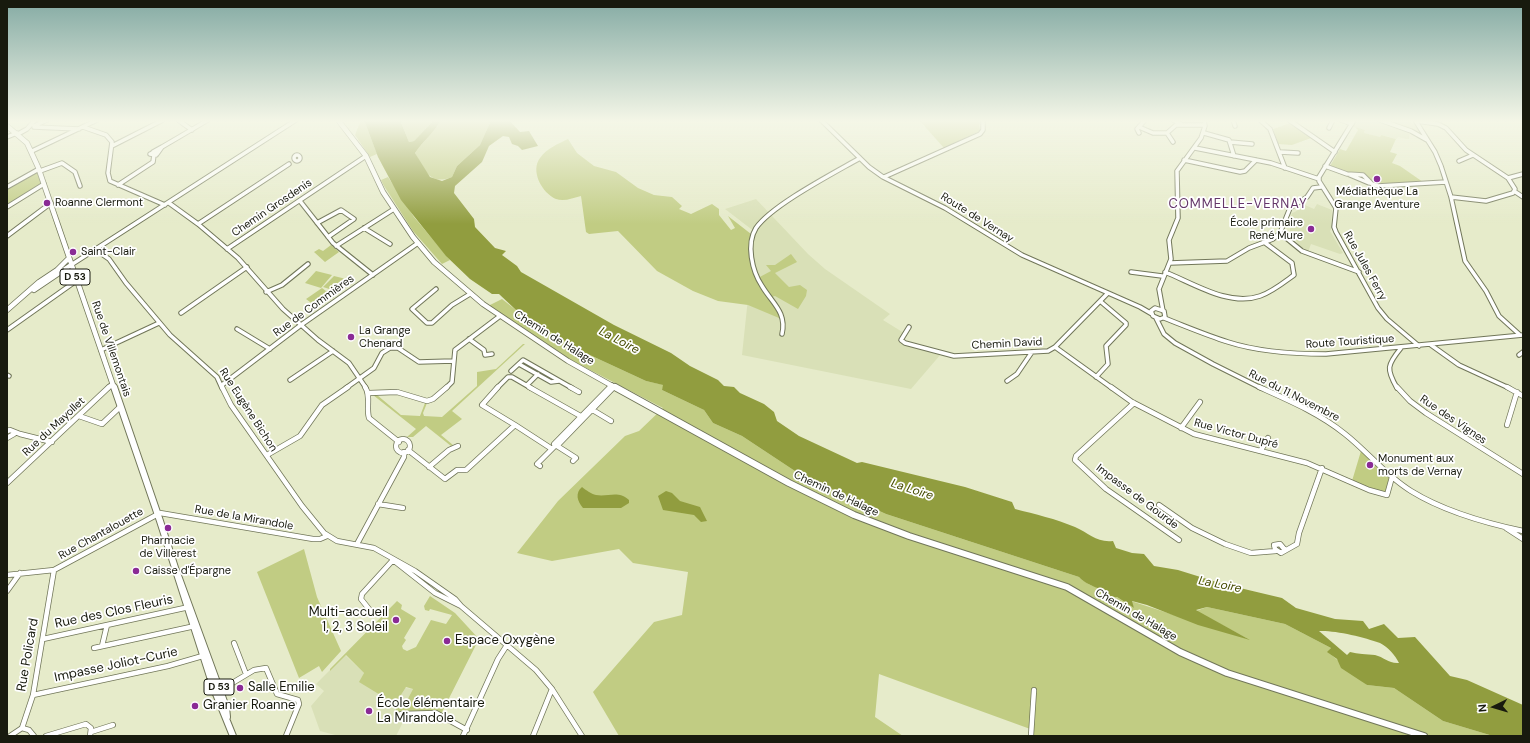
<!DOCTYPE html>
<meta charset="utf-8">
<style>
body{margin:0}
#map{position:relative;width:1530px;height:743px;overflow:hidden;background:#e6ebca;font-family:"DM Sans",sans-serif}
canvas{display:block}
.frame{position:absolute;inset:0;border:8px solid #181a0e;pointer-events:none}
.north{position:absolute;left:1474px;top:687px;width:40px;height:40px;-webkit-text-stroke:3px #fff;paint-order:stroke;rotate:265deg;font-size:11px;font-weight:700;line-height:16px;text-align:center;color:#181a0e}
.north::after{content:'';display:block;margin:auto;width:14px;height:18px;background:#181a0e;clip-path:polygon(50% 0,100% 100%,50% 72%,0 100%)}
</style>
<div id="map">
<canvas width="1530" height="743"></canvas>
<div class="frame"></div>
<div class="north">N</div>
</div>
<script>
const ctx = document.querySelector('canvas').getContext('2d');
ctx.lineJoin = 'round';
function paint(path, color) {
  ctx.fillStyle = color;
  ctx.fill(path, 'evenodd');
}
function stroke(path, color, width, dash) {
  ctx.strokeStyle = color;
  ctx.lineWidth = width;
  ctx.lineCap = dash ? 'butt' : 'round';
  ctx.setLineDash(dash || []);
  ctx.stroke(path);
}
function label(font, color, halo, rows, align = 'center') {
  ctx.font = font + ' "DM Sans",sans-serif';
  ctx.lineWidth = 3.5;
  ctx.setLineDash([]);
  ctx.textBaseline = 'middle';
  ctx.strokeStyle = halo;
  ctx.fillStyle = color;
  for (const [text, x, y, turn = 0] of rows) {
    ctx.save();
    ctx.translate(x, y);
    ctx.rotate((+turn || 0) * Math.PI / 180);
    ctx.textAlign = isNaN(turn) ? turn : align;
    if (halo) ctx.strokeText(text, 0, 0);
    ctx.fillText(text, 0, 0);
    ctx.restore();
  }
}
paint(new Path2D(`
 M1357,120H1405L1421,126L1432,144L1427,143L1410,132L1409,139H1406L1398,137L1397,139L1381,135L1380,138L1364,133L1365,130L1353,127Z
 M756,199L808,254L825,269L890,314L883,320L904,333L902,340L941,354L911,389L742,355L755,232L725,209Z
 M1317,204L1332,210L1331,230L1330,231L1343,253L1340,254L1311,244L1308,252L1300,248L1296,240L1290,235V224H1295L1290,219L1292,213L1295,212L1300,208L1302,209L1305,205L1314,209Z
 M345,655L364,673L360,682L413,689L403,708L398,706L394,717L405,718L396,736H339L320,731L311,706L324,691L316,684Z`), '#d9e0b7');
paint(new Path2D(`
 M361,120H364L377,154L370,157L355,135Z
 M400,120H434L414,141L409,142Z
 M441,120H491L480,145L457,166L452,177C430,186 424,170 415,153C423,141 434,133 441,120Z
 M919,120H979L980,131L944,148Z
 M1290,123L1311,138L1292,145L1278,144L1273,129Z
 M1355,127L1365,130L1364,133L1380,137L1381,135L1396,139L1390,152L1397,154L1392,163L1400,166L1423,182L1378,185L1372,182L1362,173H1346L1330,166L1340,149L1346,151L1358,130Z
 M568,139L577,153L594,166L616,172L638,188L654,195L672,197L682,206L679,209L691,214L712,204L719,209V215L731,230L735,228L728,216L751,234C746,250 750,263 756,279L771,271L766,265H775L791,254L797,262L775,273L789,287L800,285L807,290L806,296L798,309L775,296L768,298L780,314L779,318L748,305L718,301L693,291L657,271L618,231L589,234L586,232L581,196C573,198 564,202 556,199C542,193 530,171 540,158C547,148 558,144 568,139Z
 M37,172L41,184L7,206V189Z
 M388,177L414,217L450,260L442,264L413,231L384,186L381,180Z
 M331,245L339,252L325,262L314,252L319,249L323,251Z
 M316,271L332,275L321,288L305,283Z
 M334,276L350,280L339,292L323,287Z
 M322,288L334,297L318,308L306,299Z
 M502,299L516,310L579,350L646,381L664,385L662,390L704,410L713,423L742,436L801,475L886,514L1079,577C1088,587 1102,586 1110,598L1117,597L1134,608L1131,601L1248,639L1196,611L1207,607L1285,624L1331,648L1328,652L1367,685L1394,688L1443,721L1493,736H1033V730L879,674L875,717L903,736H619L593,692L654,622L682,615L688,572L633,563L619,549L552,561L517,553L558,501L625,436L639,431L663,408L571,360L488,306Z
 M523,344H525L452,411L462,419L441,435L453,445L451,446L426,426L413,437H407L416,429L373,395H377L401,415L420,416L425,403H427L423,413L424,416L442,417L477,386V372L496,369Z
 M1361,451L1389,478L1385,493L1352,481Z
 M304,549L317,597L341,651L322,672L319,666L299,678L257,572Z
 M430,596L455,613L479,639L439,718L394,717L397,706L403,708L413,689L406,687L395,704L359,682L364,673L346,655L330,671V669L397,601L402,605L401,609L416,618L404,638L406,640L402,646L403,649L407,651L416,647L431,620L446,624L452,615L430,609L429,611L425,610L424,606Z`), '#c1cc83');
paint(new Path2D(`
 M364,120H400L409,142L414,141L434,120H441C434,133 423,141 415,153L430,177L442,181L452,177L457,166L480,145L491,120H509L520,132L529,131L538,146L522,150L518,146L512,144L509,137L503,136L489,146L482,162L455,186L454,193L474,219L475,227L495,248L506,251L502,255L517,266L521,272L614,325L671,353L690,366L718,380L724,386L734,387L740,393L764,404L774,412L777,421L799,436L857,463L862,462L965,487L1012,502L1015,509C1035,514 1056,519 1075,527C1089,533 1097,543 1113,541L1116,548L1132,553L1144,554L1154,566L1178,570L1223,584L1282,598L1296,608L1335,619L1363,621L1369,629L1384,624L1398,638L1415,637L1450,676L1467,680L1523,705V736H1493L1443,721L1394,688L1367,685L1341,668L1337,659L1327,652L1331,648L1285,624L1207,607L1196,610L1250,640L1198,625L1147,605L1132,601L1134,608L1117,597L1110,598C1102,586 1089,588 1079,577L886,514L801,475L742,436L713,423L704,410L662,390L663,385L646,381L579,350L516,310L499,294H492L470,279L446,256L401,200L378,157ZM1319,631C1334,630 1364,637 1380,643C1388,647 1395,655 1399,663C1389,664 1384,657 1375,655C1366,654 1358,654 1350,652L1347,655Z
 M582,487C586,490 591,494 596,495C609,497 618,490 629,500V503L621,508H583C577,501 575,493 582,487Z
 M666,491L672,493L680,501L700,507L707,521L701,522L694,515L663,510L658,496Z`), '#919d3f');
const minorFar1 = new Path2D(`
 M178,120L192,130
 M821,120L869,167L883,177L945,208L1022,255L1140,307L1152,314
 M1173,120L1181,124
 M1233,120L1235,126
 M1260,120L1270,129L1285,168
 M1289,120L1335,152
 M1341,120L1352,124
 M1354,120L1319,177V181L1336,208L1334,227L1336,232L1378,308L1387,319L1419,346
 M1380,120L1411,131L1427,140
 M1415,120L1435,152L1441,166L1451,197L1465,261L1486,291L1499,316L1520,335
 M1416,121L1438,124L1446,128L1466,150L1508,178L1515,189L1513,193L1486,201L1451,197
 M34,126L47,120
 M34,127L79,129
 M83,127L106,135L112,142L108,173L110,181L165,205
 M1139,127L1153,133H1167
 M1329,128L1333,120
 M1139,133L1137,129L1145,120
 M1204,133L1229,140L1234,156
 M18,134L27,129L35,120
 M7,137L17,133
 M1173,142L1167,133L1176,125H1205
 M1230,142L1252,144
 M112,146L163,120
 M162,147L208,120
 M1195,148L1271,163L1319,179
 M32,151L97,120
 M153,152L162,147L157,154
 M155,152L156,155L150,154Z
 M1280,152L1298,153
 M294 158a3 3 0 1 1 6 0a3 3 0 1 1-6 0Z
 M1184,160L1240,172L1245,171L1256,160
 M1459,161L1473,155
 M1325,166L1347,174L1363,175L1372,184L1378,186L1446,182
 M40,171L62,163L75,172L80,186
 M1350,175L1369,183
 M884,177L980,134L983,130V120
 M1508,178L1523,174
 M118,185L153,162L154,155
 M7,187L39,169
 M1514,191L1523,197
 M300,201L333,243L373,275
 M169,203L198,224L238,258L283,309L318,340L349,363L366,388
 M7,207L44,184
 M317,223L341,210L354,219L328,237
 M198,224L289,164
 M364,228L390,244
 M1280,233L1302,251L1359,272
 M7,236L51,203
 M336,246L394,209
 M227,249L366,156
 M96,250L109,259L126,283L170,335L217,377L222,388
 M1170,263L1227,261L1249,248L1273,239L1280,233L1290,208L1307,197L1313,188L1321,187
 M71,265L296,120
 M1131,272L1162,276
 M1165,272C1193,283 1229,307 1260,296C1272,292 1283,283 1294,275L1292,263L1264,242
 M436,289L412,309L427,323H432L452,305L470,294
 M266,292L282,285L308,264
 M1155,308L1164,311L1165,317L1160,319L1153,316L1151,311Z
 M1163,311L1159,289L1171,259L1169,240L1178,218L1177,171L1201,138L1205,126L1204,120
 M181,313L247,267
 M1156,318L1164,334L1175,343L1213,364L1261,388
 M1164,318C1185,326 1206,335 1228,342C1259,352 1293,354 1326,354L1523,335
 M909,327L901,340L905,343L954,356L1048,351L1055,347L1107,294
 M237,329L270,349
 M7,330L76,281
 M782,334C787,312 772,303 762,286C752,271 746,244 756,228C772,205 834,173 860,158
 M469,339L484,350L485,355L492,354
 M1431,345L1459,365L1509,388
 M1055,347L1112,388
 M101,350L159,323
 M1519,355L1523,352
 M519,364L551,382L559,381
 M511,371L523,360L572,388
 M7,375L9,376
 M1096,377L1108,364L1106,346L1126,325V323L1100,301
 M290,380L333,351
 M1007,381L1017,374L1032,352
 M222,385L301,325L418,243
 M527,385L538,374
 M108,388L112,384
 M346,388L374,368L382,353L390,348H398L419,362L453,361
 M446,388L452,382L455,350L500,316
 M497,388L508,377H512L531,388
 M609,388L612,385
 M613,388L615,386
 M1397,388C1386,369 1387,365 1401,348`);
const minor = new Path2D(`
 M222,387L231,405L302,506L324,533L337,541L374,548L415,571L455,599L461,606L435,593L393,560
 M365,387C371,395 366,408 369,418L399,442
 M498,387L482,405L515,425
 M529,387L584,418
 M570,387L579,392
 M1111,387L1132,402L1194,434L1307,463L1369,490L1387,495L1392,477
 M1259,387C1288,400 1319,413 1345,434C1368,452 1386,476 1411,491C1445,512 1485,523 1523,531
 M1397,387L1410,401L1426,413L1523,474
 M1507,387L1523,396
 M369,393L397,392L427,401L433,399L447,387
 M1134,403L1076,456L1075,460L1106,489L1179,540
 M591,409L611,421
 M79,416L102,424L120,407
 M1507,425L1517,392
 M1181,428L1200,402
 M7,431L10,430L20,434L52,442
 M7,438L14,434
 M396 446a7 7 0 1 1 14 0a7 7 0 1 1-14 0Z
 M557,446L614,387
 M408,450L445,479L457,470H466L515,425L552,449L556,445
 M1261,450L1268,438
 M267,455L300,436L322,405L348,387
 M573,461L576,458L554,444L610,387
 M540,466L537,464L552,449
 M429,467L449,450L458,446
 M7,483L109,387
 M378,504L403,508
 M1159,505L1192,528L1225,544L1251,553L1276,551
 M1506,528L1523,539
 M357,544L404,457V452
 M1285,550L1280,544L1274,545L1275,549L1281,553L1297,544L1299,533L1322,468
 M7,575L54,570L160,513L313,539H320L327,536
 M7,591L20,573
 M461,606L536,670L552,689L582,736
 M373,614L361,599L362,594L393,560
 M43,639L189,607
 M234,643L246,674
 M102,646L107,625
 M94,648L195,626
 M219,691L254,670L266,668L277,694L298,700L299,704L286,736
 M33,695L168,666L206,655
 M401,714L436,713L467,730
 M22,728L29,730L34,736
 M91,732L113,725
 M10,736L22,728L33,695L54,570
 M46,736L86,724L91,728L90,736
 M463,736L498,659L507,645
 M533,736L552,689
 M1031,736L1034,690`);
const majorFar1 = new Path2D(`
 M338,120L366,156L383,192L413,237L434,262L483,304L568,361L616,388
 M7,126L27,143L38,167L114,388
 M34,290L71,265
 M7,310L39,282L57,270L69,258`);
const major = new Path2D(`
 M114,387L160,521L214,689L233,736
 M615,387L789,483L854,515L909,536L1067,587L1180,652L1227,673L1424,736
 M176,570L226,707L227,717`);
stroke(minorFar1, '#717659', 5.5);
stroke(minor, '#717659', 6);
stroke(majorFar1, '#717659', 6);
stroke(major, '#717659', 8);
stroke(minorFar1, '#fff', 3.5);
stroke(minor, '#fff', 4.5);
stroke(majorFar1, '#fff', 4.5);
stroke(major, '#fff', 6);
const sky = ctx.createLinearGradient(0, 0, 0, 224);
sky.addColorStop(0, '#85aba4');
sky.addColorStop(0.54, '#f4f6e7');
sky.addColorStop(1, '#f4f6e700');
ctx.fillStyle = sky;
ctx.fillRect(0, 0, 1530, 224);
for (const [x, y, r, color] of [
 [1377,179,4,"#8a2b95"],
 [47,203,4,"#8a2b95"],
 [1311,229,4,"#8a2b95"],
 [73,252,4,"#8a2b95"],
 [351,337,4,"#8a2b95"],
 [1370,465,4,"#8a2b95"],
 [168,528,4,"#8a2b95"],
 [136,571,4,"#8a2b95"],
 [396,620,4,"#8a2b95"],
 [447,641,4,"#8a2b95"],
 [240,688,4,"#8a2b95"],
 [195,706,4,"#8a2b95"],
 [369,711,4,"#8a2b95"]
]) {
  const dot = new Path2D();
  dot.arc(x, y, r, 0, 2 * Math.PI);
  ctx.fillStyle = color;
  ctx.fill(dot);
  stroke(dot, '#fff', 1.5);
}
for (const [x, y, w] of [
 [75,277,30],
 [219,687,30]
]) {
  const box = new Path2D();
  box.roundRect(x - w / 2, y - 8, w, 16, 3);
  ctx.fillStyle = '#fff';
  ctx.fill(box);
  stroke(box, '#181a0e', 1);
}
label('bold 10px', '#181a0e', null, [
 ["D 53",75,277],
 ["D 53",219,687]
]);
label('11px', '#181a0e', '#fff', [
 ["Médiathèque La",1377,192,"center"],
 ["Grange Aventure",1377,205,"center"],
 ["Roanne Clermont",55,203],
 ["École primaire",1303,223,"right"],
 ["René Mure",1303,236,"right"],
 ["Saint-Clair",81,252],
 ["La Grange",359,331],
 ["Chenard",359,344],
 ["Monument aux",1378,459],
 ["morts de Vernay",1378,472],
 ["Pharmacie",168,541,"center"],
 ["de Villerest",168,554,"center"],
 ["Caisse d'Épargne",144,571]
], 'left');
label('11px', '#181a0e', '#fff', [
 ["Chemin Grosdenis",272,208,-34],
 ["Route de Vernay",977,218,32],
 ["Rue Jules Ferry",1365,266,61],
 ["Rue de Commières",314,306,-36],
 ["Chemin de Halage",554,338,32],
 ["Route Touristique",1350,342,-4],
 ["Chemin David",1007,344,-3],
 ["Rue de Villemontais",111,349,71],
 ["Rue du 11 Novembre",1294,396,27],
 ["Rue Eugène Bichon",248,410,57],
 ["Rue des Vignes",1453,420,34],
 ["Rue du Mayollet",54,427,-43],
 ["Rue Victor Dupré",1236,434,15],
 ["Chemin de Halage",836,494,25],
 ["Impasse de Gourde",1137,497,37],
 ["Rue de la Mirandole",244,518,10],
 ["Rue Chantalouette",101,534,-29],
 ["Chemin de Halage",1136,615,30]
]);
label('italic 12px', '#454b00', '#fff', [
 ["La Loire",619,341,28],
 ["La Loire",912,490,18],
 ["La Loire",1220,585,11]
]);
ctx.letterSpacing = '1px';
label('13px', '#643669', '#fff', [
 ["COMMELLE-VERNAY",1238,205]
]);
ctx.letterSpacing = '0px';
label('13px', '#181a0e', '#fff', [
 ["Rue des Clos Fleuris",114,612,-12],
 ["Rue Policard",28,655,-80],
 ["Impasse Joliot-Curie",116,665,-12]
]);
label('13px', '#181a0e', '#fff', [
 ["Multi-accueil",388,613,"right"],
 ["1, 2, 3 Soleil",388,628,"right"],
 ["Espace Oxygène",455,641],
 ["Salle Emilie",248,688],
 ["École élémentaire",377,704],
 ["La Mirandole",377,719],
 ["Granier Roanne",203,706]
], 'left');
</script>
